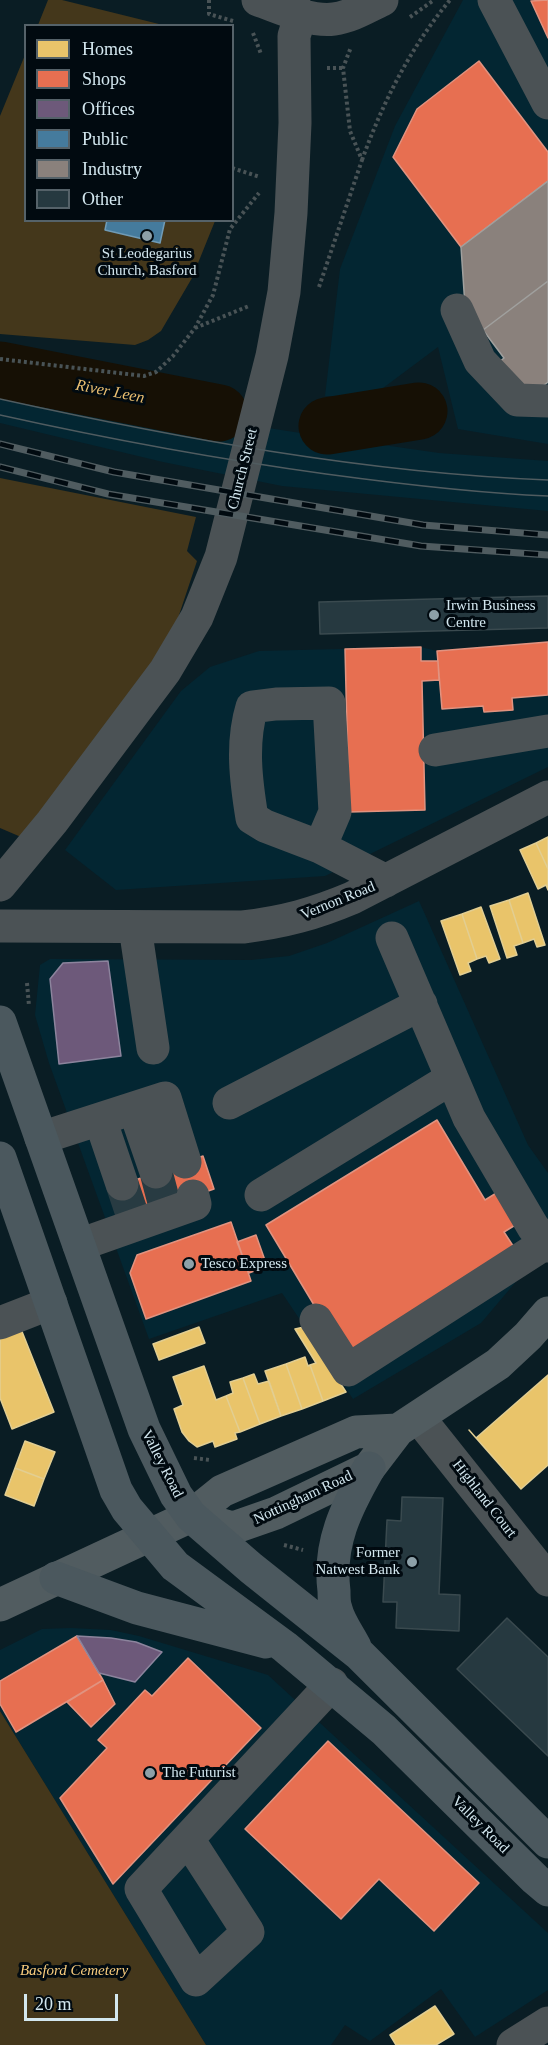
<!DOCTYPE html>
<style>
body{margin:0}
#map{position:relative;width:548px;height:2045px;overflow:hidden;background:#0a1d24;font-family:"Times New Roman",serif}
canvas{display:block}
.legend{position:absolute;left:24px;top:24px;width:210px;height:198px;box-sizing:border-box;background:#010a10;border:2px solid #556269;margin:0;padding:8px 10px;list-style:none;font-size:18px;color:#d3e7ef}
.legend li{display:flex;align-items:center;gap:12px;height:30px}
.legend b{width:30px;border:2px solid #556269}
.scale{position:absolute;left:24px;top:1994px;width:94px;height:27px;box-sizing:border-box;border:3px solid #d3e7ef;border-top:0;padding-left:8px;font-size:18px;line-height:21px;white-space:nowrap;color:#d3e7ef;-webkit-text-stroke:4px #010a10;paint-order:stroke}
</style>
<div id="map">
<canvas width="548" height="2045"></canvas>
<ul class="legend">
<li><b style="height:16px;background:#e9c46a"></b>Homes</li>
<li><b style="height:16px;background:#e76f51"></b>Shops</li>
<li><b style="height:16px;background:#6d597a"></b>Offices</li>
<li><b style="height:16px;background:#457b9d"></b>Public</li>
<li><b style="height:16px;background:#8a817c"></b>Industry</li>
<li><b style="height:16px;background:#263940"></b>Other</li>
</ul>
<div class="scale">20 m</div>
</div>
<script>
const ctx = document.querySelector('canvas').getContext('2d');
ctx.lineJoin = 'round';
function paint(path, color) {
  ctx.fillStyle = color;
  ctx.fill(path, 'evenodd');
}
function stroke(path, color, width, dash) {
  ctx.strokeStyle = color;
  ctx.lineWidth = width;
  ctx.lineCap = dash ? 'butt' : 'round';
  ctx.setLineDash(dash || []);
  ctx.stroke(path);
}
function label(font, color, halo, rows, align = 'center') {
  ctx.font = font + ' "Times New Roman",serif';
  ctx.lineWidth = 6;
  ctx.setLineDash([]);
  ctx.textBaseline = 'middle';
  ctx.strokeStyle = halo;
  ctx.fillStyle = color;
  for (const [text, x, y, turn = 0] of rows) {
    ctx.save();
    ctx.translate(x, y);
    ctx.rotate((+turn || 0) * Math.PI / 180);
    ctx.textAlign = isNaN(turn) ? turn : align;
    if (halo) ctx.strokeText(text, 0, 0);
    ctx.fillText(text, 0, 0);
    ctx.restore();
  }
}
paint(new Path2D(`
 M463,0H548V444L458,429L438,347L371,397L325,396L340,269L395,126Z
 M0,378L133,407L307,434L439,453L548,461V511L282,486L163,462L0,423Z
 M548,642V767L325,876L116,890L65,850L181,691L210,667L259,651L421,647L437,651Z
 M419,901L528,1145L548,1173V1244L481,1323L353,1399L282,1293L149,1339L49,1063L35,1015L40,965L50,959L251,960L289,956L327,943Z
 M71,1628L111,1630L139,1636L268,1675L548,1933V1990L475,2037L441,1989L370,2041L345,2025L331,2045H206L0,1711V1650L42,1629Z`), '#032632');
paint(new Path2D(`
 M48,0H62L163,25H38Z
 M25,55L26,220L215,221L192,278L161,331L148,340L135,345L0,334V116Z
 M0,478L196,517L187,551L197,561L171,639L21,837L0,828Z
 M0,1711L206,2045H0Z`), '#44371b');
const homes = new Path2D(`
 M548,837V869L536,843Z
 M536,843L548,869V890L546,885L538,889L520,850Z
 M528,893L545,945L537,947L534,939L523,943L509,900Z
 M509,900L523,943L514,946L517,955L507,958L490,906Z
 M481,907L500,959L489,963L486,956L477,959L462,914Z
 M462,914L477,959L468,963L471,971L460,975L441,921Z
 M19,1324L54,1412L12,1429L0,1398V1332Z
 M199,1327L205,1343L159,1360L153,1344Z
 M304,1327L346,1392L323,1401L310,1365L316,1363L295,1329Z
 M305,1357L308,1366L310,1365L323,1401L302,1409L286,1364Z
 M286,1364L302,1409L281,1416L265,1371Z
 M204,1366L216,1400L226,1396L240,1432L235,1433L237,1439L215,1447L213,1441L197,1447L189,1441L182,1432L174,1409L183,1405L173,1377Z
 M254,1374L258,1384L269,1381L281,1416L260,1424L243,1378Z
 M548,1375V1465L521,1489L469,1430L476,1438Z
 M243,1378L260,1424L240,1432L226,1396L233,1393L230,1382Z
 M25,1441L55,1452L44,1479L15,1468Z
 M15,1468L44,1479L34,1506L5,1495Z
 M435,2006L454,2034L436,2045H396L390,2035Z`);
paint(homes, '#e9c46a');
stroke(homes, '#e2ce92', 1.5);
const shops = new Path2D(`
 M548,0V38L531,1Z
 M479,61L548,152V181L461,247L393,157L417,109Z
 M548,642V695L512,698L513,710L484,712L483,706L442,709L437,651Z
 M421,647V661H438L439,680L422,681L425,810L349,812L345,649Z
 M437,1120L485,1200L498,1192L517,1224L504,1232L519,1255L347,1360L266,1225Z
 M203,1156L214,1189L121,1221L110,1189Z
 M231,1222L251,1281L146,1319L130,1273L137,1255Z
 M256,1235L267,1266L249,1273L237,1242Z
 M77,1636L103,1680L16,1732L0,1704V1681Z
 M188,1658L261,1728L113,1884L60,1798L107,1748L98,1740L145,1690L152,1696Z
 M103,1680L115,1704L91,1727L67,1702Z
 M328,1741L479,1883L434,1931L379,1879L341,1919L245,1829Z`);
paint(shops, '#e76f51');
stroke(shops, '#e19380', 1.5);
const offices = new Path2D(`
 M108,961L121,1056L59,1064L50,979L63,963Z
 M77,1636L111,1638L136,1642L162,1652L135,1682L99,1673Z`);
paint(offices, '#6d597a');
stroke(offices, '#8c849d', 1.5);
const public = new Path2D(`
 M107,220H165L160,243L105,230Z`);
paint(public, '#457b9d');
stroke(public, '#709bb6', 1.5);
const industry = new Path2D(`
 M548,181V281L483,330L465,306L461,247Z
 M548,281V382L527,398L493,367L504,358L483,330Z`);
paint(industry, '#8a817c');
stroke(industry, '#a0a09e', 1.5);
stroke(new Path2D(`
 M0,370L219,413
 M327,426L419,411`), '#161005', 57);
const building = new Path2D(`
 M548,596V628L320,634L319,602Z
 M402,1497L443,1498L439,1594L460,1595L459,1631L396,1628L397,1602H383L387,1520L401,1521Z
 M507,1618L548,1657V1756L457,1669Z`);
paint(building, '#263940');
stroke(building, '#3a4a4f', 1.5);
stroke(new Path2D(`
 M156,1172L165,1206
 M122,1184L133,1217`), '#283b42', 33, [33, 16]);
stroke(new Path2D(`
 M209,0V14L233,21
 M410,17L434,0
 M253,33L261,54
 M327,68H343
 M362,160C383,102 410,48 450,0
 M232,168L260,177
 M319,287L362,160L350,131L343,68L351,47
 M195,328L249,306
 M0,359L144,376L156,372L173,356L195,328L213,295L230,229L259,193
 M27,983L29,1006
 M194,1458L210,1460
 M284,1545L303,1550`), '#495356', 4, [3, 3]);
stroke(new Path2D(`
 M258,0C281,8 309,22 334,19C351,17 367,7 382,0
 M494,0L548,103
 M457,310L480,361L517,400L548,401
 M435,750L548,731
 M320,847L335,812L329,703L276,704L252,707C241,743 246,781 252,818L265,826L320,847L386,881
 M0,885L52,822L165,671L197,617L221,557L272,356L284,292L291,213L295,123L294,36L301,14
 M0,926L243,927C284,922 314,914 352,898L548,797
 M135,927L153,1048
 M392,938L469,1118L533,1227L548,1246
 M229,1103L421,1004
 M134,1108L156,1172
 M100,1119L122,1184
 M41,1138L165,1098L185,1162
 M261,1195L452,1078
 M79,1245L195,1204L193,1196
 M316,1320L348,1370L546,1243
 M0,1323L51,1303
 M419,1418L548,1580
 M188,1839L248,1932L196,1980L141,1889L332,1684
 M513,2045L548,2023`), '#4b5255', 33);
stroke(new Path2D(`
 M191,1516L233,1528L276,1513L369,1468L398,1430L498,1364L528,1336L548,1313
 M0,1605L191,1516L222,1491L356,1432L398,1430`), '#515c60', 33);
stroke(new Path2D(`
 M0,1022L144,1429L176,1495L191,1516L251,1568L359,1654L548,1842
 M0,1158L116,1490L127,1509L175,1566L285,1647L384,1730L535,1879L548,1890
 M56,1578L137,1608L266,1642
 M355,1647C349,1635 339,1622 336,1609C334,1604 334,1597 334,1591C328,1544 346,1508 369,1468`), '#4b585e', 33);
stroke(new Path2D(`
 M0,399C177,438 366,473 548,480
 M0,415C108,439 217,459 326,474C400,484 474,493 548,496`), '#505c60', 1.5);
const rail = new Path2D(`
 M0,444L114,472L423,525L548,535
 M0,467L108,494L421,546L548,555`);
stroke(rail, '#505c60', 7);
stroke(rail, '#010a10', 4.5, [14]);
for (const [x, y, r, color] of [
 [147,236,6,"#8da0a8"],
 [434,615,6,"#8da0a8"],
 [189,1264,6,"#8da0a8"],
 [412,1562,6,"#8da0a8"],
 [150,1773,6,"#8da0a8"]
]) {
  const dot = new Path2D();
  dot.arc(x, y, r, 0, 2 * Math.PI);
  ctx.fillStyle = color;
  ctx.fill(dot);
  stroke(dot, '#010a10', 2);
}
label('15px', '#d3e7ef', '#010a10', [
 ["St Leodegarius",147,254,"center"],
 ["Church, Basford",147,271,"center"],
 ["Irwin Business",446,606],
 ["Centre",446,623],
 ["Tesco Express",201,1264],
 ["Former",400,1553,"right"],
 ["Natwest Bank",400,1570,"right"],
 ["The Futurist",162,1773]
], 'left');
label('15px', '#d3e7ef', '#010a10', [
 ["Church Street",243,469,-76],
 ["Vernon Road",338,901,-22],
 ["Valley Road",162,1464,63],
 ["Nottingham Road",303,1498,-25],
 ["Highland Court",484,1499,52],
 ["Valley Road",480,1825,45]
]);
label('italic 15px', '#f9cd7e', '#010a10', [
 ["Basford Cemetery",74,1971]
]);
label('italic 16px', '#eabf71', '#010a10', [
 ["River Leen",110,392,11]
]);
</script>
